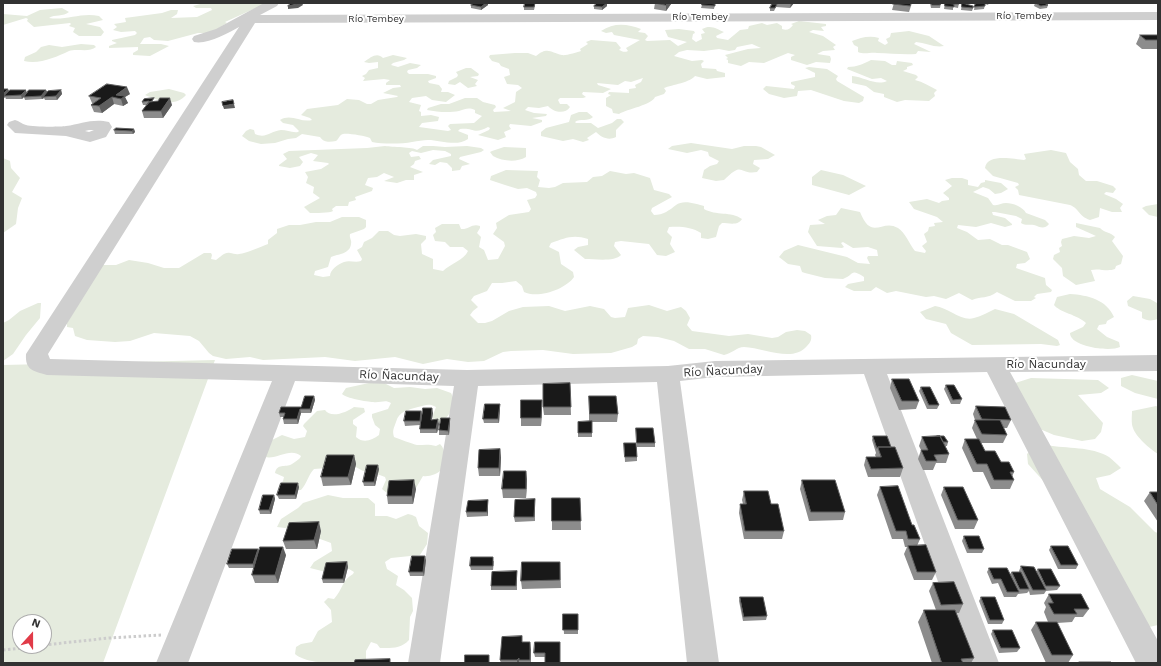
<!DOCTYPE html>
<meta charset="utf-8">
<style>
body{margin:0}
#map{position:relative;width:1161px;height:666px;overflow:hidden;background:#fff;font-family:"Work Sans",sans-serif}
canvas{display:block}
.frame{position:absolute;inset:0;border:4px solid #323232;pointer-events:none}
.north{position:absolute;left:12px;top:614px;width:40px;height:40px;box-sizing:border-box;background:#fff;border:1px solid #adadad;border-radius:50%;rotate:21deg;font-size:11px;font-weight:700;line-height:16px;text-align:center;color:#323232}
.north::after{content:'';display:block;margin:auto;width:14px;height:18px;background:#e13b48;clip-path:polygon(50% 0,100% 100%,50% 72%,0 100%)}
</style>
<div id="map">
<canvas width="1161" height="666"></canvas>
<div class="frame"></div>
<div class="north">N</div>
</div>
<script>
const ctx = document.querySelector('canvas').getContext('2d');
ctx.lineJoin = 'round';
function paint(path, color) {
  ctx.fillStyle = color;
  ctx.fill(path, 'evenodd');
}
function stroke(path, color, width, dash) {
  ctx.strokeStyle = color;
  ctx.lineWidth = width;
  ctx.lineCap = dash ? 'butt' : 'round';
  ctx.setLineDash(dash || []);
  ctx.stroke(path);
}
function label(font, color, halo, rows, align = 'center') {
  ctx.font = font + ' "Work Sans",sans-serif';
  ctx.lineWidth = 4;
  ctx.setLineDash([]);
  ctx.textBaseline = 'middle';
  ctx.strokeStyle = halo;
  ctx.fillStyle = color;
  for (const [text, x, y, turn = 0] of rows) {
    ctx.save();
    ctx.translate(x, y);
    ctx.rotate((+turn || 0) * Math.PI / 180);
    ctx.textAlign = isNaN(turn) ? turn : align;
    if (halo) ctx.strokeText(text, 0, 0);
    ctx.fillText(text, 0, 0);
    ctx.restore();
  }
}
paint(new Path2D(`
 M204,3H267L225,22L227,23L214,31L205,33H198L168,41L154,40L150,37L144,38L140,44H161L169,46L150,56L133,55V53L138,50V47L109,48V46L117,43L112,41V40L135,35L137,33L135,31L121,32L113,30L117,27L114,24L126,22L125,18L162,13L171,10H178L177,14L171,18L197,17L212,10L211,8H196L193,6Z
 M62,8L69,12C63,17 55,14 49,18C66,21 81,12 99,16L103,20L86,24L100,27L104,32L101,36H79L73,32L75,28L69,26L71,24L70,23L34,27L27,21L28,19L26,18L3,25V14L27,16L40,10Z
 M799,21L826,24V26L821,27L824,31L813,30L809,32L823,36L836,45L833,47L835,50L823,51L817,54L830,56L831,59L830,63L816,62L807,65L791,60V57L795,55L788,53L764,63L749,62L741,66L728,63V60L726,59L728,58L725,55L748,49L761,48L752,44L737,47L735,50L729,51L719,49L704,51L687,50L679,52L674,56L692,61L702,60L704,61L701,64L702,68L716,69L717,71L725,73V77L707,79L695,76C691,82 672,85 664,88L666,91L664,94L655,97C652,105 627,109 619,114L613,113L612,109L606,106V98L611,95L608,94L609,92L629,93V89L636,88L635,85L641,82L643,78L631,82L625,81L618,85L597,83L598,85L611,89L603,93L583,92L582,94L586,97L583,98H560L558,100L560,104H567L570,107C565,115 553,112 548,106L539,108L528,107L525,110L534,113L547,114L546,116L532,118L542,120V122L531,126L510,124L509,126L511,129L504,132L506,137L498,140L478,135L489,130L490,128L488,127C474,135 473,127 460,129L458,131L468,135V139C457,147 440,140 428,140C423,140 418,141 412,142C402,144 382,144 372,142L370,138C365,136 348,133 343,134C339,135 339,139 336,141C330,142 324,143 320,137L302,134L296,138L288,139L275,143L261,144L249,141L242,136L246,131L250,129L254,130L255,134C266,139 271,131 281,130C287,130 292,133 298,132L299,131L293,125L283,123L280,120C291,113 301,123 312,120L310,118L301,115L307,109L338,105L347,99L359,100L367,104H371L378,100L397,97L398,96L383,93L393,88L401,87L400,85H386V83L390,80L384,79L363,81L365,78L362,76L366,74L369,70L378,68V62L369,63L364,62C371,57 377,52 383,58L393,55L407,58L404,60L393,63L391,65L398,67L410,63L421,65L417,68L408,70L407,72L409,74H428L436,76V78L428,81L429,83L439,85L442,89L441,92H448L455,95L446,102L432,100L426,96L412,98L409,102L421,105L419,111L421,112V116L431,115L439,117L438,121L422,123L419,127L448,131L451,130L448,126L450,124L474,123L482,116L475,113V110C468,107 466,109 459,111C449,113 437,112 427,110L428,108L441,104H449L465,98H477L483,102L495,105L496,107L493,110L494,112L511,111L503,108L515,102L516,92L522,88L518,85L507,84L504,77L510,75L509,69L501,66L499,63L492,61L489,57L490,55L515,53H528L536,56C548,46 551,53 562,55C565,56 578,52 581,51L580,49L588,44L586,42L591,40L616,42L621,48L619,50C622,51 624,53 628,51L626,48L640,40L614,35L612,32L606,33L601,31C614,22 628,24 641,29L638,32L645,33L648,36L645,40L647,41L670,40L678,46L687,42L668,37L665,30L679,29L694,31L695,33L693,34L692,39L696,42L702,39L701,34L705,33L702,29C711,24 717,29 724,32L716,36L717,38L728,40L740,30L748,29L749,26L762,23L767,25L777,23L782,26V29C787,31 790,29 793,25L791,24Z
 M909,31L929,36L944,46C935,48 926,43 916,42L914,44L931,52L918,51L916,54C902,55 890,53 877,53C870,52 865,55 858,52V47L854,45L852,41C860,38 869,35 879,38L878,41L885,45L888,43L886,39L890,37L891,33Z
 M81,44L94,45L96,47C89,53 77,48 69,51C56,57 39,65 24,61L25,57L36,52L41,47L49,45L62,47Z
 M871,60L885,61L892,65H896L897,61L912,63L913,65L907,67V69L903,71L916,75L918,77L915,80C923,82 929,86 937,90L934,93L935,96L929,101L905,100L897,102L884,97V94L874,92L866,86L852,83V76C864,77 876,86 887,81L881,78L872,79L847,69L848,67C857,67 863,64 871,60Z
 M809,67L827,69L838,76L836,79L837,81L864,97L863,101L859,103L844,101L811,90L798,91L797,96L784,98L769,94L763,89L766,86L794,89L795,86L791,84V82L815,77V73L805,68Z
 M471,68L479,74L478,76L470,77L478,80L475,84L477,86L468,88L460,82L455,85L448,84L449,81L457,77L458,75L456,72L466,68Z
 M169,89L184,93L186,95C175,108 158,100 145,95L150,92Z
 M579,112H587L593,117C588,122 580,118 575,122L576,123H591L598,128L612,123L617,119H621L624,122L616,130V137C608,141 601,137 596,132L587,138L589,140L583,142L573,139L563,141L541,136V132L546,128L569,122L571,115Z
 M691,143L732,149L744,146H756L761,147L775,155L768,159L754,160L753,164L760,168L757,172C738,175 744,160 724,180L716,181L702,178L704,170L710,166L717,164L719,161L709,156L708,152L701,150L687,153L668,149L672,146Z
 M385,146C392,147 413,147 417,150L423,146H433L445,147L467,146L481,148L484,150L481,152L460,157L459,159L470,164L462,166L460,170L452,171V168L447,163L440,162L435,165L429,164L433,160L451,156V154L445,151L433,150L421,153L412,151L409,153L411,157L419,156L421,159L415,161L414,164L410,167L423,172L414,175V180H406L397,183L384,181L394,177L384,173L377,177L368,178L365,185L373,188L372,191L355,197L356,200L349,202L348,206H336L332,209L333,211C330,213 315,213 310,213L304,207L320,198L313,193L314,187L306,183L308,177L305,172L321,169L329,164L328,163L313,161L318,155L311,153L299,157L303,162L300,166L290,168L279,166V165L287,159L283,154L289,151L367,148Z
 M504,147L526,148V157C516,163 502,161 493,156L490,152L492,151Z
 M1051,150L1066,153L1070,162L1078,169L1079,175L1086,181H1097L1113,186L1116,189L1113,193L1106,192L1104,194L1116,199L1123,204L1120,208L1122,212H1112L1100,208L1099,217L1090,220C1078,216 1080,209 1070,205L1019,195L1018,190L1015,187L1019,185L1018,183L993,176L985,168C987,153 1014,159 1024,160L1026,159L1024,154Z
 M3,158L10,161L11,168L20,178L12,192L22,198L18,208L16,224L3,233Z
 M506,170L538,171L537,177L540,180L538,187L549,188L555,187L563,183L587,182L593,177L602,176L610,171L626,174L634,173L650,178L654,190L669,194L672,197L652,208L651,211L654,215C663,215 670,210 676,205C683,199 697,204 704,206V209C716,216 731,211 742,219C738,226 729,223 722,223L719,226L716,237L708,239L701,238V233C692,227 680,226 669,227L667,232L672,237L670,244L675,252L666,256L657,255L649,244L621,241L615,242L614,246L621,255C615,262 595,259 585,259L574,250L578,247L588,245V239C573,234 565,238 551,243L549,247L559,252L561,264L573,272L574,277C566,289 538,299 524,292L522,286L516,281L502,283H492L487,291L474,296L471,300L478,307L473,311L470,315L478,323H485L492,321L509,311L523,307L549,306L565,311L590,306L604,309L611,317L615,318L625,317L628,308L649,305L667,311L681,307L686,311L690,318L687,325L692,331L729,336L748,334L772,338L778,337L786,332L797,330L805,331L811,335C812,340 810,343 807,346C793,363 764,348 744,347C737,347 731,354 724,355L705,349H689L674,341L658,337L643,336L638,339L637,344L632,347L611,353L573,354L543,350L511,351L503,352L484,361L468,362L447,359L423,364L395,357L355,361L325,357L263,360L250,357L226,359L213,356L209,353L199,341L190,336L154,333L130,341L115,342L87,340L75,336L73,328L67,327V323L101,265H116L129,260L148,263L164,268H179L204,253H211L212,255L211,259L216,260C221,257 224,252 230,253C233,253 236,255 239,254C247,253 260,247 268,244V240L277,233V229L289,225H300L316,222H330L342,217H359L366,220V227L364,229L350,234C349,238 352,240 351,244C350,254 338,254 331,257L328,267L315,271L314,275L323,277L330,276C330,270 338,264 344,262C350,260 355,263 361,261L362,259L357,250L362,247L364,242L372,238L379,231H388L394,235L400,236L416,234L426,236V239L421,244L422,254L433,259V269L443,271C450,264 464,260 468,251L463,247H450L445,242L435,241L433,235L436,232L435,228L442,224H459L461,229C468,230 472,223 480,226V228L477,233L481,237L479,247L484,250L488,260L498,259L505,246L504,242L493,234L497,228L496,223L509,215L529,212L531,209L527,200L535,198L537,195L536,192L527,188L518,189L505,185L490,180L491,176Z
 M821,170L843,175L866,186L849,195L812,185V177Z
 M952,178H962L968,180V185L978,187L981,183L985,182V180L1001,183L1008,189L1001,193L995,194L989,189L983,187L973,192L988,198L993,205C999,206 1001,203 1006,203C1013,203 1023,207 1026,213L1045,220L1049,224C1044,230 1040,227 1034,225C1029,224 1026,226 1021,223L1022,219L1016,216L995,212H992L993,215L1005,218L1012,224V225L1005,227L991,223L976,227L958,225L957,228L967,232L978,240L990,239L1002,245H1008L1027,252L1030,259L1025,263L1017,264L1016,268L1045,278L1046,285L1052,290L1051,292L1037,294L1034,297L1036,298L1031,301H1015L997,292C987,299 982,296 972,300L959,293L946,299L934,296L926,297L896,291L887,293L876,287L871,291H854L845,287L848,284L864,281V277C849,268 855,275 843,279L825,278L805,273L802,272L800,266L788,264L779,257L784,251L798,245L847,257L858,263L870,264L867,258L868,256H878L877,250L868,247L853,248L843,242L841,243L844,247L842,248L817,246L808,232L810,225L825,224L818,220L827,216L836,215L841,208L860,212C872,242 882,218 898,228C905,232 910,245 915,251L925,253L926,251L922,246L927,242L924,234L928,231L929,227L935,226L934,223L943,222L937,217L914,209L909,202L927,199L939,203L942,201L949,200V198L943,193L952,186L945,180Z
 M1158,204V217L1149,215L1142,208L1146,206Z
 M1076,223L1100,228C1104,233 1111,232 1115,237L1112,241L1123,256L1121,264L1116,266L1115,269C1107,272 1099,268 1091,270L1095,281L1076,285L1063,276L1062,268L1053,259L1054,255L1060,252L1059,248L1062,246L1061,242L1062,239L1074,236L1089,238L1096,236L1076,227Z
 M1070,294C1088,295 1107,300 1114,317L1107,321L1106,324L1099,325L1097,329L1107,337L1119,342L1120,347C1110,352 1070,347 1070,333L1083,327L1086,323C1078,315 1059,312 1054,305L1057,297Z
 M1133,296L1150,299L1157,303L1158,319C1152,321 1147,321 1142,318V312L1128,306L1127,301Z
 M38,303H41L40,318L26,335L13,354L3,361V323L9,320L20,311Z
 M935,306C949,308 962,322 974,318C982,316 988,312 995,309L1014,314L1058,340L1060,345L1057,346L1041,344L972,345L951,333L946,324L926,319L920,312Z
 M215,360L103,663H3V365ZM20,622H44V646H20Z
 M1132,375L1158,381V399L1135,393L1121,386V378Z
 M1031,378L1098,380L1109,388L1101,393L1078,395L1103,423L1101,432L1095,439L1082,441L1054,435L1040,429L1009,385Z
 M369,383H384L394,388L410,387L425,389L437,388L451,393C457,403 449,421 437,423L433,421V415L436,407C429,403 426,405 418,407C408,410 399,411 396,422C394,428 392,430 394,437C400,439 412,444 417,445C424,445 429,444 436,446L440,444C447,450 443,460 442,469C438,474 429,477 423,476L416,488L388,494L382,489L386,480L385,477L369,471H363L354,466L314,469C308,475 307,484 301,490H280L279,486L283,481L284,477L275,473C277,463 285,468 292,464C295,462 298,460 300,458L301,456C290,447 277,460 265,457L272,440L282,435L294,439L305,437L307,431L303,426L304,424L317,411L325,410C331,419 347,412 354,407L364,408L365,412L353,420V424L357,427L356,437C364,444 372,440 379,435L380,429L375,425L372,417V414L388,409L391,403C385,399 381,403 373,402C367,402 346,398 342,394L346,388Z
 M1156,406L1158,407V454C1150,449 1136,437 1133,428C1131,423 1132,416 1132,411Z
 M1047,445C1067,449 1091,446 1109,457C1113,460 1117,464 1121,468L1110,475L1096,478L1100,489L1130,507L1155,532L1158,533V625L1145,628L1047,485L1028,464L1027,454L1034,447Z
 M328,495L343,498H368L375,504V516H387L396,519L408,514L412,515L416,517L419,526L428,533L427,544L420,555L391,558L385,562L387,569L398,576L396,585L404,590L412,598L413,611L410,617L409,640C401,649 391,648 380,648L377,644L371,642L366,651V663C347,663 309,666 295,654L296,647L301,644L312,642L318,631L332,622L331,610L324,602L328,598L334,599C343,589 342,580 353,574L354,572L349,569L322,571L310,568L314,562L332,551L331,543L293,529L277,527L281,519L298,508L303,503Z`), '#e5ebde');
stroke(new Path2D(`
 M44,645L109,638L161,635
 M3,650L40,646`), '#ccc', 3, [2.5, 2.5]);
paint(new Path2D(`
 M264,3H279L277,6L260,15L1158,12V20L255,23L48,354L50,359L467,370L668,366L715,361L1158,355V371L1010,372L1158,641V663H1136L987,372L887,374L999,663H967L864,374L715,377L680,381L719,663H687L657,382L478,386L440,663H408L454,386L295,381L188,663H156L272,381L47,375C33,371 25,370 26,354L239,27C228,33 207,45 194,42L192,39L194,36L216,29Z
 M15,120C19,121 22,124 26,125C33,127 59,127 66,126C81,124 93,118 109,122L112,127L106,137L90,142L66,136L15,133L7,125L9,122ZM89,130H94L89,132L85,131Z`), '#cfcfcf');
paint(new Path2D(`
 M535,3V6L534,10H524V7Z
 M607,3V6L602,10L594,9V6Z
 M655,3L671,4L666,11L654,9Z
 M774,3H794L790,8L776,7L774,11H770V8L774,4Z
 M894,3H912L909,12L892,10Z
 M930,3H941L940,8H931Z
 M945,3H952L951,4H953L954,3H959L958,8L953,7V10L944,9Z
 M962,3L973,8L972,11L961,10Z
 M974,3H989L988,5L985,4L984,9L974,10L975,4Z
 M1035,3H1044L1048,5L1047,8L1040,9L1034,6Z
 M715,4L714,9L701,8L702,5Z
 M471,5H488L481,10L471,8Z
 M1140,35H1158V49H1142L1136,44Z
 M3,89H8L9,91L27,93L47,92L61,90L62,94L57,100H45L44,98L42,99L25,100L24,97L22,99H6L5,97L3,98Z
 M130,94L125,97L128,103L123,106L114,104L102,113L94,112L91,105L93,103H92L89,96Z
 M155,101L172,105L163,118H144L142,111L146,105H143L142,102Z
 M134,129L135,132L133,134H115L114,130Z
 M892,379L919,401L916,409L899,410L890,388Z
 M570,383L571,415H544L543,407Z
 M946,385L962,399L960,404H951L944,389Z
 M921,387L939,405L937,409H927L919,391Z
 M314,396L315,400L311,413H301L298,424H284L283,419L284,417H280L279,413L301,407Z
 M589,396L618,414L617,422H592V437H578V422L589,421Z
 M500,404V408L499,423H484L483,419Z
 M976,406L1011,420L1007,428H1003L1007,435L1003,443H981L985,451L1014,472L1012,477L1014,480L1010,489H991L983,472H973L962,448L965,439H977L972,428L975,420L973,414Z
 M542,408L541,426H521V418Z
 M421,411L422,415L433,413L432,420L439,424L437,433H420V425L405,426L404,421Z
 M450,423L449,435H439V430Z
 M636,428L655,443V447H637Z
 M873,436L891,447L903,468L900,477H868L864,465L866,457H876L875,455L876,453L872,440Z
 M922,437L948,442L947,446H945L949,454L946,463H936L933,470H923L918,459L921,450L919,446Z
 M624,443L637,457V461L625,462Z
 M500,449L501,458L500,476H479L478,468Z
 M354,455L356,464L351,485L323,486L321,477Z
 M379,469L375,486H364L363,482Z
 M527,479L526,498H503L502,489Z
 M802,480L845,512L843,520L809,521L800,489Z
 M299,487L296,499H279L277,495Z
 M880,487L912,525L920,539L917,546L936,572L932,580H914L904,554L907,547H905L903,539H892L877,495Z
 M944,487L978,520L974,529H955L941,495Z
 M416,489L413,504H388L387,496Z
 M744,491L771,504L784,531L782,539H744L739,513L740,504H743L742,500Z
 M1150,492H1158V522L1144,501Z
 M274,495L275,499L271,514H260L259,510Z
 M580,498L581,530H552V521Z
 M488,500V516L467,517L466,512Z
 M535,504V521L515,522L514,517Z
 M321,531L317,549H286L283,541Z
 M964,536L984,549L982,553H967L962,541Z
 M1051,546L1078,565L1076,569H1058L1049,550Z
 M258,549L259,552L286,555L278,583H255L252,575L254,568H229L227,564Z
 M426,560L424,576H410L409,572Z
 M494,561L493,570H471L470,566Z
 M347,562L348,567L344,583H323L322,579Z
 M560,562L561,588L522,589L521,581Z
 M1021,566L1037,571L1038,569L1060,586L1057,590L1046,591L1044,594L1030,595L1029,591L1027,593L1018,594L1016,597H1004L998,583L992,584L987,572L989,568L1010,574L1012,572H1019V571Z
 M517,571V590H491V586Z
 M933,583L963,604L959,613H956L974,658L971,663H932L918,622L924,610H936L929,591Z
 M1049,594L1089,609L1083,617H1075L1072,622L1057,623L1073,655L1068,663H1046L1031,630L1036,622H1048L1044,612L1046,607L1044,603Z
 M740,597L767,616L766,620L743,621L739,601Z
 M981,597L1004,620L1002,624H988L979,601Z
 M563,614H578V634H564Z
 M993,630L1020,648L1017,652L999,653L991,634Z
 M523,642L531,650V663H501L500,660Z
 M560,642L545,657H535L534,653Z`), '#8c8c8c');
paint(new Path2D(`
 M300,3H302L303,5L298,8L288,9V6Z
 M486,3H488V5L481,10V7Z
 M607,3V6L602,10V7Z
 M668,3H671V4L666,11V5Z
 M791,3H794L790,8Z
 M127,87L130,94L125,97L128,103L123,106L121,99L116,95Z
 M8,89L9,92L4,96L5,97L4,98L3,94Z
 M26,90L27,93L22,99L21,95Z
 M46,90L48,93L43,97L44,98L42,99L41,96Z
 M61,90L62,94L57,100L56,96Z
 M112,97L114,104L102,113L99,106Z
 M170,98L172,105L163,118L161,111Z
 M234,104L235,108L224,109L223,106Z
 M134,129L135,132L133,134L132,131Z
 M314,396L315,400L311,413L310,409Z
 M542,400V408L541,426V418Z
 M500,404V408L499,423L498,419Z
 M432,408L433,413L431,424V420Z
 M300,409L301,413L298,424L297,419Z
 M421,411L422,415L420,425V421Z
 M450,418V423L449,435L448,431Z
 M438,419L439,424L437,433L436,429Z
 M500,449L501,458L500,476L499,468Z
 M354,455L356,464L351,485L348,477Z
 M378,465L379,469L375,486L374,482Z
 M526,471L527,479L526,498Z
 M414,480L416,489L413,504L412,496Z
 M298,483L299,487L296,499L295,495Z
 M274,495L275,499L271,514L269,510Z
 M488,500V516L487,512Z
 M319,522L321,531L317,549L314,540Z
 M283,547L286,555L278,583L275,575Z
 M258,549L259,553L254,568L253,564Z
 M425,556L426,560L424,576L423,572Z
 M347,562L348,567L344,583L343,579Z
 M530,642L531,650L530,663Z
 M519,658V663H517V660Z`), '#5e5e5e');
const building = new Path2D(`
 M291,3H300L297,4L288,6Z
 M474,3H486L481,7L471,5Z
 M525,3H535L534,7H524Z
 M597,3H607L602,7L594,6Z
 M655,3H668L666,5Z
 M702,3H708L715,4V6L702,5Z
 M894,3H911L910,6L893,4Z
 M931,3H941L940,5H932Z
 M945,3L954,4V7L945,6Z
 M954,3H959V4H954Z
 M962,3L973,6V8L962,7Z
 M976,3H985V6L974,7Z
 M1036,3H1044L1048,5L1041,6Z
 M772,4H777L775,8H770Z
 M1140,35H1158V40H1146Z
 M107,84L127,87L116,95L125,96L121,99L112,97L99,106L91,105L101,98L89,96Z
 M3,89H8L3,94Z
 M10,90H26L21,95L4,96Z
 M29,90H46L41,96L24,97Z
 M61,90L56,96L43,97L48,91Z
 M154,98L152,101L149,102L147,105L149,101L142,102L144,99Z
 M160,98H170L161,111H142L149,102L158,101Z
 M233,100L234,104L223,106L222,102Z
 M116,128L134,129L132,131L114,130Z
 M892,379H909L919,401H902Z
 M570,383L571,407H543V384Z
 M946,385H954L962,399L953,400Z
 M921,387H930L939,405H929Z
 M305,396H314L310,409H300L297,419H283L285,413H279L281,407H301Z
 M589,396H616L618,414H590Z
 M521,400H542L541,418H521Z
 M485,404H500L498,419H483Z
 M976,406L1005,407L1011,420L982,419Z
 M423,408H432L431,420L438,419L436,429H420Z
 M406,411H421L420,421H404Z
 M441,418H450L448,431L439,430Z
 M975,420H1000L1007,435L982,434Z
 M592,421V433H578V422Z
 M636,428H653L655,443H637Z
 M873,436H887L891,447H878L877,448Z
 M937,436H944L948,442H943L940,436Z
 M940,436L949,454L934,455L937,461H926L921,450H928L922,437Z
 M965,439H979L985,451H995L1001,462H1009L1014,472H1010L1014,480H994L987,464H977Z
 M624,443H636L637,457H625Z
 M878,447H895L903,468L871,469L866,457H881Z
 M500,449L499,468H478L479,450Z
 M327,455H354L348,477H321Z
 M367,465H378L374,482H363Z
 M504,471H526V489H502Z
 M414,480L412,496H387L389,481Z
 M802,480H835L845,512H811Z
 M281,483H298L295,495H277Z
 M898,486L912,525H914L920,539H908L906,531H896L880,487Z
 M944,487H963L978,520H958Z
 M744,491H768L771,504H778L784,531H745L740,504H746Z
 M1150,492H1158V505Z
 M263,495H274L269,510H259Z
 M552,498H580L581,521H552Z
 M535,499L534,517H514L515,500Z
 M488,500L487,512H466L468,501Z
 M319,522L314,540L283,541L289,523Z
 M964,536H979L984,549H969Z
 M926,545L936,572H917L908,546Z
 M1051,546H1068L1078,565H1061Z
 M260,547H283L275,575H252Z
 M232,549H258L253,564H227Z
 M412,556H425L423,572H409Z
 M471,557H493V566H470Z
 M347,562L343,579H322L326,563Z
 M522,562H560V580L521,581Z
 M1021,566L1034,567L1046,590H1033Z
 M989,568H1007L1019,592H1007L1001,579H994Z
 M1038,569H1051L1060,586H1046Z
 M517,571L516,586H491L492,572Z
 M1012,572H1021L1029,589H1020Z
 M954,582L963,604L941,605L933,583Z
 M1049,594H1081L1089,609H1074L1077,614H1054L1048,603H1053Z
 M740,597H763L767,616L744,617Z
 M981,597H995L1004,620H990Z
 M924,610H955L974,658L961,659L963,663H942Z
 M563,614H578V630H563Z
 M1036,622H1057L1073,655H1052Z
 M993,630H1012L1020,648H1001Z
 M522,636V642H530V660H519V658L517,660H500L502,637Z
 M535,642H560V663H545V653H534Z
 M465,655H489V663H465Z
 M390,659V663H354L355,660Z
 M1079,662H1111V663H1079Z`);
paint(building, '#191919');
stroke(building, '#5e5e5e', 1);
label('10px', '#323232', '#fff', [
 ["Río Tembey",1024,16],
 ["Río Tembey",700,17],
 ["Río Tembey",376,19]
]);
label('12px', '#323232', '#fff', [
 ["Río Ñacunday",1046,364],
 ["Río Ñacunday",723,371,-3],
 ["Río Ñacunday",399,376,2]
]);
</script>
